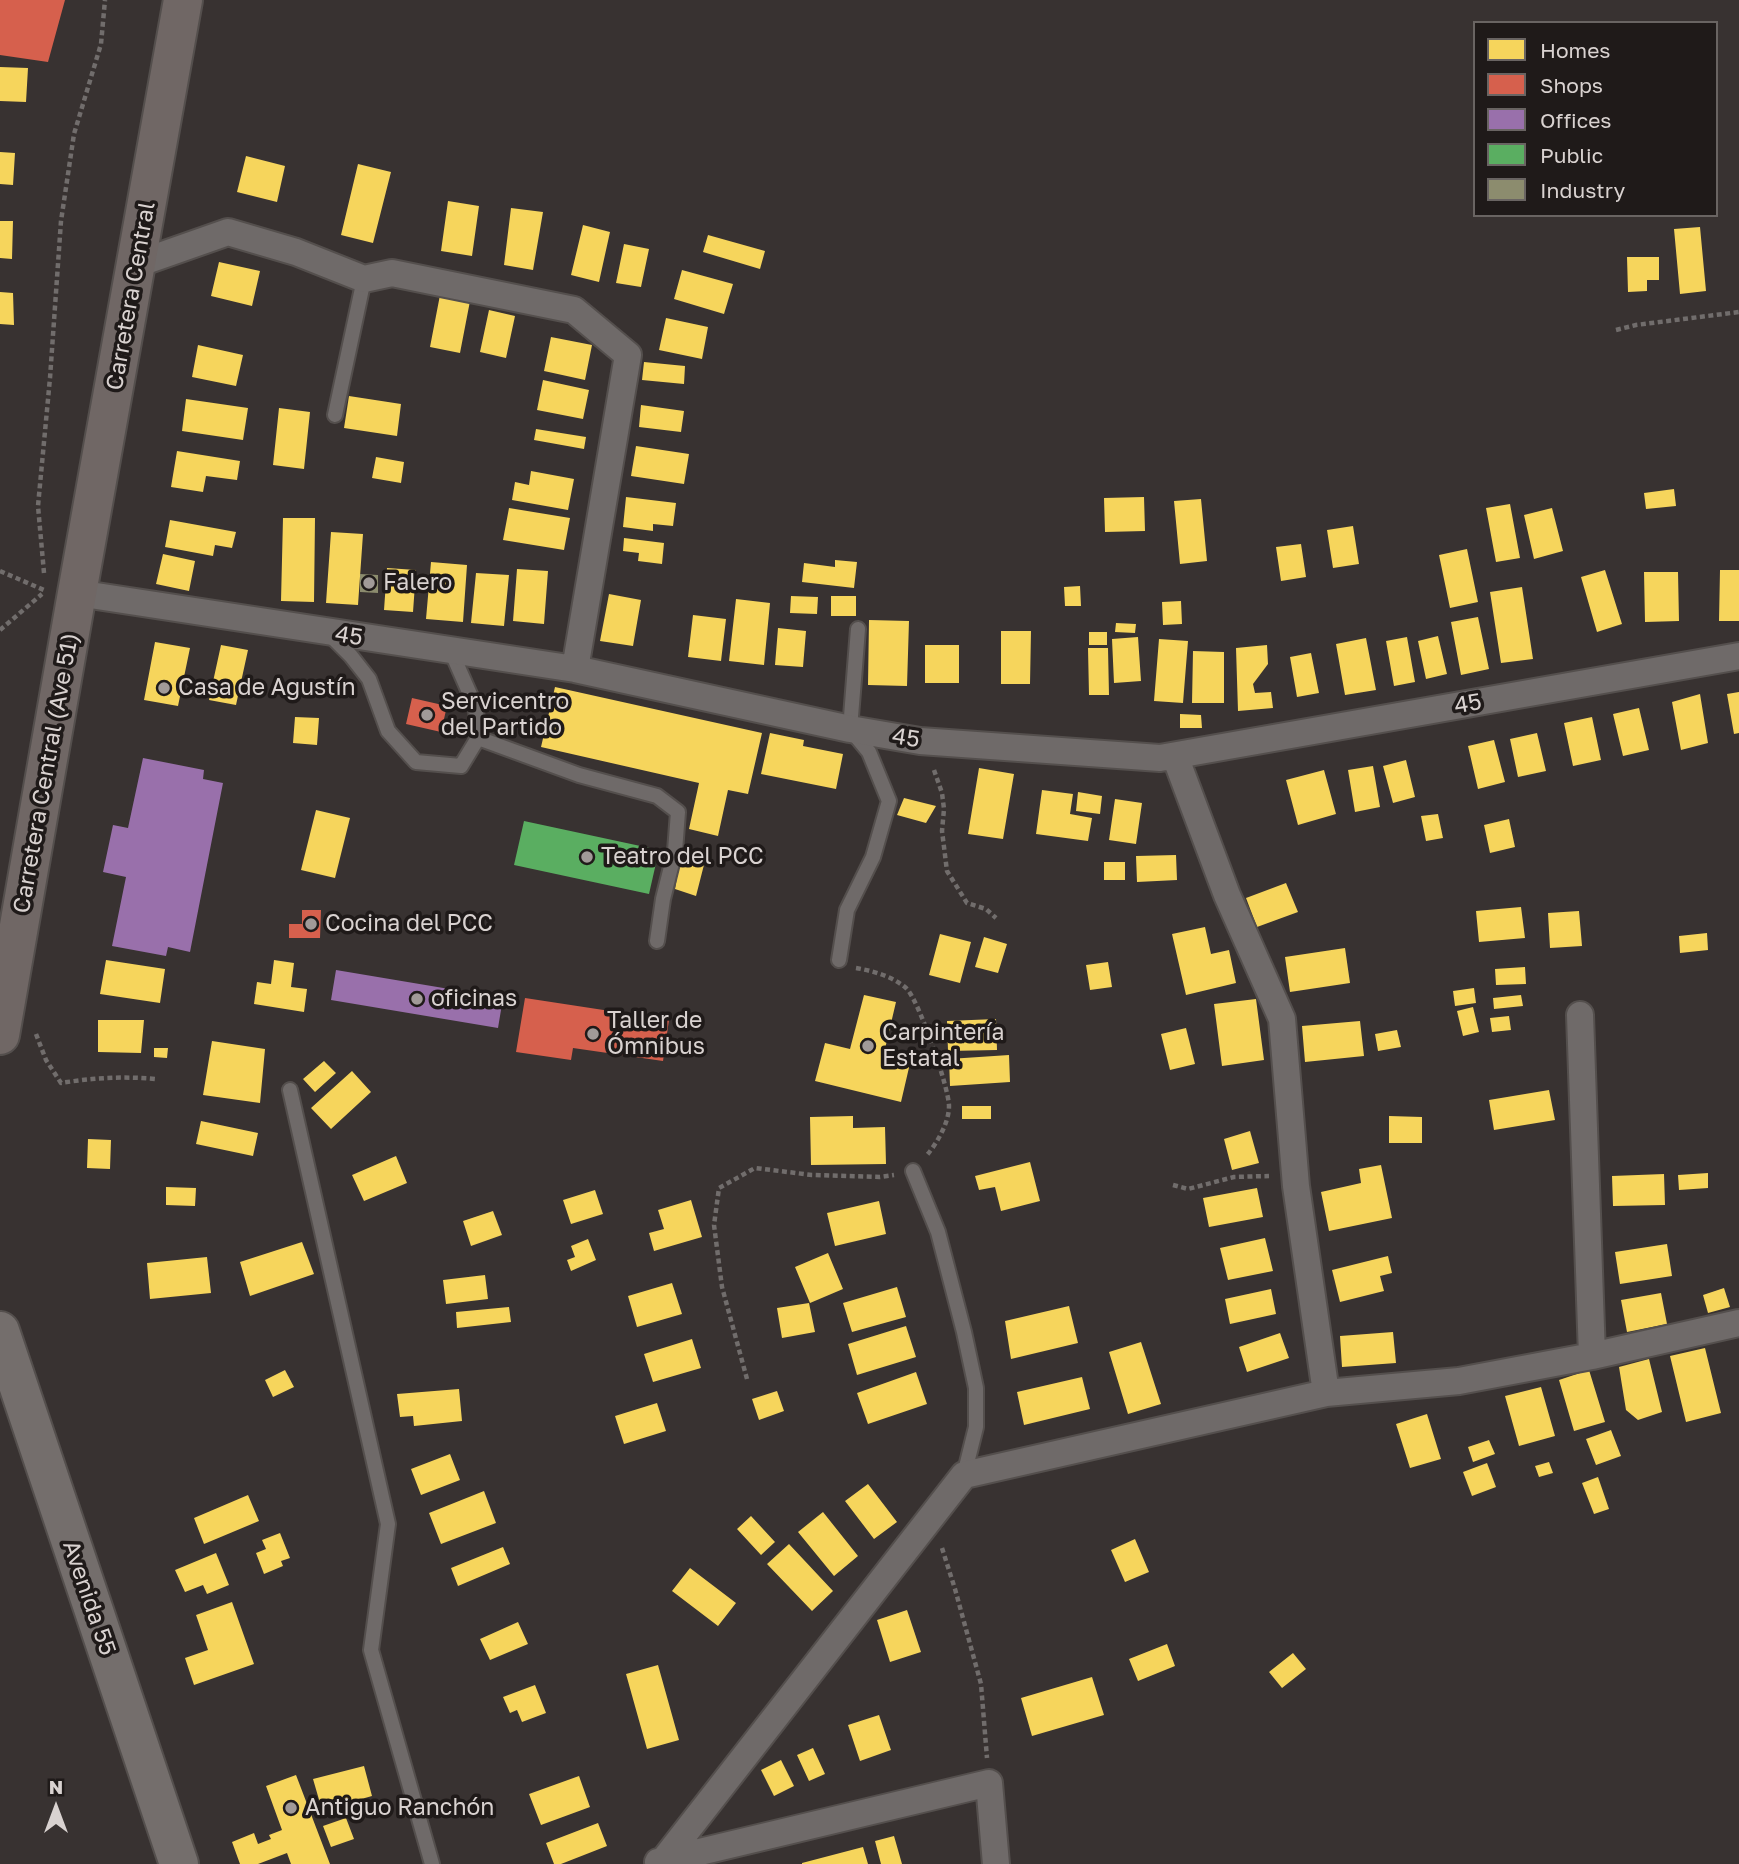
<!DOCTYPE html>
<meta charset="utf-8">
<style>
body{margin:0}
#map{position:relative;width:1739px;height:1864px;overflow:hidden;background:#383231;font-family:"Golos Text",sans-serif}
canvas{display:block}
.legend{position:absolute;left:1473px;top:21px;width:245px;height:196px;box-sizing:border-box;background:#1f1a19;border:2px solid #696462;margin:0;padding:9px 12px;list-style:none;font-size:21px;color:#d9d2d0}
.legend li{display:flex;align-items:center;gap:14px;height:35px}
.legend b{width:35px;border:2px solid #696462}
.north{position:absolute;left:21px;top:1773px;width:70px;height:70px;-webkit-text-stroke:5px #1f1a19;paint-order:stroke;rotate:0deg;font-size:19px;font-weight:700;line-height:28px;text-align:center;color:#d9d2d0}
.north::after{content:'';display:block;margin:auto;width:24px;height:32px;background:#d9d2d0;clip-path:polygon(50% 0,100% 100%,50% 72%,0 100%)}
</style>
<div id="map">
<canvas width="1739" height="1864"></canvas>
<ul class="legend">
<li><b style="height:19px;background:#f6d55c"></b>Homes</li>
<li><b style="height:19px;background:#d6604d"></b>Shops</li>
<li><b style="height:19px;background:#9970ab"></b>Offices</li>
<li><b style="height:19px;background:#5aae61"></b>Public</li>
<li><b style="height:19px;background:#8c8c6e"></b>Industry</li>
</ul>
<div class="north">N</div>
</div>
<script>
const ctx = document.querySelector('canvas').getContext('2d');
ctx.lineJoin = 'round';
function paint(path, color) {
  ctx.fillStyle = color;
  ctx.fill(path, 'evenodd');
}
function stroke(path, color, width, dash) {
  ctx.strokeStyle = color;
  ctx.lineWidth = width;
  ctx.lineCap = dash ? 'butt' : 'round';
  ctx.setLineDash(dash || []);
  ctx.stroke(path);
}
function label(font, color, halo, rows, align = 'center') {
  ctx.font = font + ' "Golos Text",sans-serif';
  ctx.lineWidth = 7;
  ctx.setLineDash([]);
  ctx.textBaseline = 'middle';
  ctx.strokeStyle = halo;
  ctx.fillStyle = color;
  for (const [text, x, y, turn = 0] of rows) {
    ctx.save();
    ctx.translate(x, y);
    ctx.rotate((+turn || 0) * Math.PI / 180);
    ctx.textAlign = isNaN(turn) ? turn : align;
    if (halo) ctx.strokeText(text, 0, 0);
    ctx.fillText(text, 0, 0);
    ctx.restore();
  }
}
paint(new Path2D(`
 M0,67L28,68L26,102L0,101Z
 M0,152L15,153L13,185L0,184Z
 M246,156L285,166L277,202L237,192Z
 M358,164L391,172L373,243L341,235Z
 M448,201L479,206L472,256L441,251Z
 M511,208L543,212L533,270L504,265Z
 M0,221H13L12,259L0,258Z
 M583,225L610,232L599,282L571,275Z
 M1700,227L1706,291L1680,294L1674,229Z
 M708,235L765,251L760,269L703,252Z
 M624,244L649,249L641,287L616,283Z
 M1627,257H1659V280H1647V291L1628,292Z
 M219,262L260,271L252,306L211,296Z
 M682,270L733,284L724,314L674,299Z
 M0,292L13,293L14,325L0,324Z
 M440,295L470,301L460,353L430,347Z
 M489,310L515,316L506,358L480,352Z
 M666,318L708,327L702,359L659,350Z
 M551,337L592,345L585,380L544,371Z
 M198,345L243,355L236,386L192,377Z
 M644,362L685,366L684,384L642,380Z
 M543,380L589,390L583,419L537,410Z
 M349,396L401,404L397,436L344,428Z
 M186,399L248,408L243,440L182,431Z
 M641,405L684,411L681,432L639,427Z
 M279,408L310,412L304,469L273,465Z
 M536,429L586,437L584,449L534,440Z
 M636,446L689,454L684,484L631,476Z
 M177,451L240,461L237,480L206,476L203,492L171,487Z
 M376,457L404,462L401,483L372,478Z
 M531,471L574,479L568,510L512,500L515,482L529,485Z
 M1674,489L1676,506L1646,509L1644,493Z
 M626,497L676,503L673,526L653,524V531L623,527Z
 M1144,497L1145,531L1105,532L1104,498Z
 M1201,499L1207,561L1180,564L1174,501Z
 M1510,504L1520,558L1496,562L1486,508Z
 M509,508L570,518L564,550L503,540Z
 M1552,508L1563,551L1534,559L1524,515Z
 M283,518H315L314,602L281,601Z
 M170,520L236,532L232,548L215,545L213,556L165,547Z
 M1353,526L1359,564L1333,568L1327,530Z
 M331,532L363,534L358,605L326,603Z
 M624,538L664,543L662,564L638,561L639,553L623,551Z
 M1301,544L1306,577L1281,581L1276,547Z
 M1467,549L1478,602L1450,608L1439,555Z
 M163,554L195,561L189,591L156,584Z
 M835,560L857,562L854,588L802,582L804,563L835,567Z
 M431,562L467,565L463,622L426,619Z
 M387,568L416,570L413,612L384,610Z
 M517,569L548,571L544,624L513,621Z
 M1605,570L1622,624L1597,632L1581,577Z
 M1720,570H1739V621H1719Z
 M1644,572H1678L1679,621L1645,622Z
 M476,573L509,575L504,626L471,623Z
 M1080,586L1081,606H1065L1064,587Z
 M1522,587L1533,659L1501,663L1490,592Z
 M609,594L641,600L633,646L600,641Z
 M791,596L818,597L817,614L790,613Z
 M831,596H856V616H831Z
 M736,599L770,603L764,665L729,661Z
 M1181,601L1182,624L1163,625L1162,602Z
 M693,615L726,619L721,661L688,657Z
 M1478,617L1489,669L1461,675L1451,622Z
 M869,620L909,621L907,686L868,685Z
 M1116,623L1136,624L1135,633L1115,632Z
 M778,628L806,631L803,667L775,665Z
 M1001,631H1031L1030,684H1001Z
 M1089,632H1107V645H1089Z
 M1438,636L1447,674L1426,679L1418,641Z
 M1138,637L1141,681L1114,683L1112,639Z
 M1407,637L1415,682L1394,686L1386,641Z
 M1366,638L1376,690L1345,695L1336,644Z
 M1159,639L1188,641L1183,703L1154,701Z
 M155,642L190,648L178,706L144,700Z
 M221,645L248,650L236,705L209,700Z
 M925,645H959V683H925Z
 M1267,645L1268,664L1253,684L1255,693L1271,692L1273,708L1238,711L1236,648Z
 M1088,648H1108L1109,695H1089Z
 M1193,651L1224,652V703H1192Z
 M1311,653L1319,693L1297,697L1290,657Z
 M555,687L762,733L748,794L728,790L718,836L689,829L699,783L541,747Z
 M1739,692V733L1734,734L1727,694Z
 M1700,694L1708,743L1681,750L1672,702Z
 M1639,708L1649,750L1623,756L1613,714Z
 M1180,714L1201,715L1202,728H1180Z
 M295,717L319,718L317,745L293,743Z
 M1592,717L1601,760L1573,766L1564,723Z
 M770,733L804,740L803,746L843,754L836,789L761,774Z
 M1537,733L1546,771L1518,777L1510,739Z
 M1494,740L1505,782L1478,789L1468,746Z
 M1406,760L1415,797L1393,803L1383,766Z
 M1373,766L1380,807L1355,812L1348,770Z
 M979,768L1014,774L1003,839L968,834Z
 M1324,770L1336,814L1298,825L1286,780Z
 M1042,790L1073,794L1070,814L1092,818L1088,841L1036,834Z
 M1078,792L1102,796L1100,814L1076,811Z
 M904,798L936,806L926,823L897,815Z
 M1115,799L1142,803L1136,844L1109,840Z
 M316,810L350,818L335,878L301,870Z
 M1438,814L1443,838L1426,841L1421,816Z
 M1509,819L1515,847L1490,853L1484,825Z
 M686,852L706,857L696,896L675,889L679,866L683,867Z
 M1176,855L1177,880L1137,882L1136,856Z
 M1104,862H1125V880H1104Z
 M1286,883L1298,912L1257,927L1246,898Z
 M1521,907L1525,938L1479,942L1476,911Z
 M1579,911L1582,946L1550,948L1548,913Z
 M1205,927L1211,954L1229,950L1236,983L1186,995L1172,934Z
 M1707,933L1708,950L1680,953L1679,936Z
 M940,934L971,942L960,983L929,975Z
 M984,937L1007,944L998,973L975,967Z
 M1345,948L1350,983L1290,992L1285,957Z
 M106,960L165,969L160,1003L100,994Z
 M274,960L294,963L291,987L307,989L304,1012L254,1004L257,982L271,984Z
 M1108,962L1112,987L1090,990L1086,965Z
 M1525,967L1526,984L1496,985L1495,969Z
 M1474,988L1476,1003L1455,1006L1453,991Z
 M864,995L896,1002L884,1053L911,1059L901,1102L815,1081L825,1043L850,1049Z
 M1521,995L1523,1006L1494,1009L1493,998Z
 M1256,999L1264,1060L1222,1066L1214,1004Z
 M1473,1007L1479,1032L1463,1036L1457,1011Z
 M1509,1016L1511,1030L1492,1032L1490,1018Z
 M996,1019L997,1050L948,1051L947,1021Z
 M98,1020H144L141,1053L98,1052Z
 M1360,1021L1364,1056L1305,1062L1302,1026Z
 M1186,1028L1195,1064L1170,1070L1161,1034Z
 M1397,1030L1401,1047L1378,1051L1375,1034Z
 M212,1041L265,1049L260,1103L203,1095Z
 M154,1048H168L167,1058L154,1057Z
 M1009,1055L1010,1082L950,1086L949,1059Z
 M324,1061L336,1073L315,1092L303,1079Z
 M352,1071L371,1092L331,1129L311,1108Z
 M1549,1090L1555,1120L1494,1130L1489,1100Z
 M962,1106H991V1119H962Z
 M853,1116V1128L885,1127L886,1164L811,1165L810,1117Z
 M1389,1116L1422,1117V1143H1389Z
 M201,1121L258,1133L253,1156L196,1144Z
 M1250,1131L1259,1163L1232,1170L1224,1139Z
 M88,1139L111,1140L110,1169L87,1168Z
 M396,1156L407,1183L364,1201L352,1175Z
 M1030,1162L1040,1201L1001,1211L995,1187L979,1190L975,1176Z
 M1381,1165L1392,1218L1329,1231L1321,1192L1361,1183L1359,1169Z
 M1708,1173V1188L1679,1190L1678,1175Z
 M1664,1174L1665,1205L1613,1206L1612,1176Z
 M166,1187L196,1188L195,1206L166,1205Z
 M1257,1188L1263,1217L1209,1227L1203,1198Z
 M595,1190L603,1214L571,1224L563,1200Z
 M691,1200L702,1237L654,1251L649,1233L664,1229L658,1210Z
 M879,1201L886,1234L835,1246L827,1213Z
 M493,1211L502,1235L471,1246L463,1221Z
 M1265,1238L1273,1271L1228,1280L1220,1248Z
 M588,1239L596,1260L571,1271L567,1260L575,1257L571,1246Z
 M302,1242L314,1274L250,1296L240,1262Z
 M1667,1244L1672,1276L1620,1284L1615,1252Z
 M828,1253L843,1289L810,1303L795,1267Z
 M1388,1256L1392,1273L1380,1276L1384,1291L1340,1302L1332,1270Z
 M207,1257L211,1293L150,1299L147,1263Z
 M485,1275L488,1299L446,1304L443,1280Z
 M672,1283L682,1314L637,1327L628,1296Z
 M897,1287L906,1317L852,1332L843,1303Z
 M1724,1288L1730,1307L1708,1313L1703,1295Z
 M1271,1289L1276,1314L1230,1324L1225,1299Z
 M1661,1293L1667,1324L1627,1332L1621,1300Z
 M809,1303L815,1332L782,1338L777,1308Z
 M1069,1306L1078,1343L1011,1359L1005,1321Z
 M509,1307L511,1322L457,1328L456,1312Z
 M906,1326L916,1357L857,1375L848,1344Z
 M1393,1332L1396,1363L1342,1367L1340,1336Z
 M1280,1333L1289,1358L1247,1372L1239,1347Z
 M692,1339L701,1368L653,1382L644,1354Z
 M1141,1342L1161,1404L1128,1414L1109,1352Z
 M1705,1348L1721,1413L1686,1422L1670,1356Z
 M1649,1359L1662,1412L1638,1420L1626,1410L1619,1367Z
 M285,1370L294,1387L273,1397L265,1380Z
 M1589,1370L1605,1422L1574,1431L1559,1380Z
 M916,1372L927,1404L868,1424L857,1393Z
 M1082,1377L1090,1409L1024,1425L1017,1392Z
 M1541,1387L1555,1436L1519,1446L1505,1396Z
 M459,1389L462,1421L414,1426L413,1416L400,1417L397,1394Z
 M777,1391L784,1411L759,1420L752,1399Z
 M657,1403L666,1431L624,1444L615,1416Z
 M1427,1414L1441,1459L1410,1468L1396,1424Z
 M1611,1430L1621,1456L1596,1465L1586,1439Z
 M1489,1440L1495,1454L1473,1462L1468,1447Z
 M450,1454L460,1480L421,1495L411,1469Z
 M1549,1462L1553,1473L1539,1477L1535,1466Z
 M1487,1463L1496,1487L1472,1496L1463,1472Z
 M1598,1477L1609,1509L1594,1514L1582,1483Z
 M868,1484L897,1522L874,1539L845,1501Z
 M484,1491L496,1523L441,1544L429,1513Z
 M248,1495L259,1521L204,1544L194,1518Z
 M823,1512L858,1556L834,1576L798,1532Z
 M751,1516L775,1542L761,1555L737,1529Z
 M280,1533L290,1558L281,1561L283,1566L264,1574L256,1553L266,1549L262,1540Z
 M1135,1539L1149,1572L1125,1582L1111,1550Z
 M789,1544L833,1591L812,1611L767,1564Z
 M503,1547L510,1564L458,1586L451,1568Z
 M216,1553L229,1585L207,1594L203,1585L185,1592L175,1570Z
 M690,1568L736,1603L718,1626L672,1591Z
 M232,1602L254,1664L194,1685L185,1658L208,1650L196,1615Z
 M907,1610L921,1652L890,1662L877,1620Z
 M518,1622L528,1644L490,1660L480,1639Z
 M1167,1644L1175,1666L1138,1681L1129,1659Z
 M1293,1653L1306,1669L1282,1688L1269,1672Z
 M658,1665L679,1740L647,1749L626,1674Z
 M1092,1677L1104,1715L1032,1736L1021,1698Z
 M535,1685L546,1713L522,1722L517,1710L510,1713L503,1697Z
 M879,1715L891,1750L860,1761L848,1725Z
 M813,1748L825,1774L809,1781L797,1755Z
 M781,1760L794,1786L774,1796L761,1770Z
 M364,1766L372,1796L322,1810L313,1779Z
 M296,1775L330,1864H291L287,1853L258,1864H240L232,1842L254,1833L258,1844L271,1839L269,1835L282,1830L266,1786Z
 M579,1776L590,1807L541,1825L529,1794Z
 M346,1818L354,1839L331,1847L323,1826Z
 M598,1823L607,1846L561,1864H554L546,1843Z
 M894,1836L902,1864H881L875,1841Z
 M863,1847L868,1864H802V1863Z`), '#f6d55c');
paint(new Path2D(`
 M0,0H65L48,62L0,55Z
 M412,698L447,706L441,732L406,724Z
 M302,910H321L320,938H289V924H302Z
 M525,998L669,1020L663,1061L573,1048L571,1060L516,1052Z`), '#d6604d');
paint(new Path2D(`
 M143,758L204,770L203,779L223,783L190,952L168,947L166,956L112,946L126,877L103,872L113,825L128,828Z
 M336,970L503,998L498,1028L331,1000Z`), '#9970ab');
paint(new Path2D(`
 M524,821L659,850L649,894L514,865Z`), '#5aae61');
paint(new Path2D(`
 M360,574L378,575V593L360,592Z`), '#8c8c6e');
const lane = new Path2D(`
 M335,415L364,279
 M328,633L351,656L369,679L388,731L416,762L461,766L478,738L476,708L451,651
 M478,738L579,775L657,796L678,812L675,851L663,899L657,941
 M839,960L847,910L873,857L889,801L869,752L850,729L858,629
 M290,1090L388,1524L371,1650L432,1864
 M913,1171L938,1232L964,1332L976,1388V1427L964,1475`);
const street = new Path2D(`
 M137,264L228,232L296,252L364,279L392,273L574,310L628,355L575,669
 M77,593L575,669L850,729L920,741L1160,758L1739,656
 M1175,756L1227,895L1282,1019L1296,1186L1326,1393
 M1580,1015L1592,1356
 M664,1860L964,1475L1326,1393L1459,1381L1592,1356L1739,1323
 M658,1862L989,1783L996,1864`);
const secondary = new Path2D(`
 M0,1331L179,1864`);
const primary = new Path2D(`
 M0,1035L77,593L183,0`);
stroke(lane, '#544f4d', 18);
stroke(street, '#544f4d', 30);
stroke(secondary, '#544f4d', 42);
stroke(primary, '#544f4d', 42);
stroke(new Path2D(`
 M1616,330L1636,325L1739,312
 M0,571L44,590
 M44,573L38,506L50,378L61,221L74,134L101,44L105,0
 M0,630L42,594
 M934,770L942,793L944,809L942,831L947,871L967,903L986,909L996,918
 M856,968C873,971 892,976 906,988C918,998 949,1088 949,1106C949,1123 937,1143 927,1155
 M36,1034L46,1060L61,1083C92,1078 123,1076 155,1079
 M1173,1185L1188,1189L1234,1177L1269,1176
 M747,1379L722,1287L714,1225L719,1188L755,1168L812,1175L880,1177L894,1175
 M942,1548L955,1589L981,1684L987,1758`), '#716d6c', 4.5, [5, 3.5]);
stroke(lane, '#6f6a69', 14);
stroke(street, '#6f6a69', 26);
stroke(secondary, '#746e6c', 38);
stroke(primary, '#706765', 38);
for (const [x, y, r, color] of [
 [369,583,7,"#a19a98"],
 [164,688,7,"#a19a98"],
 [427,715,7,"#a19a98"],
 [587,857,7,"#a19a98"],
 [311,924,7,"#a19a98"],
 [417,999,7,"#a19a98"],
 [593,1034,7,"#a19a98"],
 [868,1046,7,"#a19a98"],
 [291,1808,7,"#a19a98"]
]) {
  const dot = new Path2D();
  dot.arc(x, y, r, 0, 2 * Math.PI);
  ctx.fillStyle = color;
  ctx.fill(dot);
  stroke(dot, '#1f1a19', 2.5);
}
label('23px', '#d9d2d0', '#1f1a19', [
 ["Carretera Central",131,296,-80],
 ["45",349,636,9],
 ["45",1468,704,-10],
 ["45",906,738,9],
 ["Carretera Central (Ave 51)",46,773,-80],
 ["Avenida 55",89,1598,71]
]);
label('23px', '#d9d2d0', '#1f1a19', [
 ["Falero",383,583],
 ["Casa de Agustín",178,688],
 ["Servicentro",441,702],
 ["del Partido",441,728],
 ["Teatro del PCC",601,857],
 ["Cocina del PCC",325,924],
 ["oficinas",431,999],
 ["Taller de",607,1021],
 ["Ómnibus",607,1047],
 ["Carpintería",882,1033],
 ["Estatal",882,1059],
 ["Antiguo Ranchón",305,1808]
], 'left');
</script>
